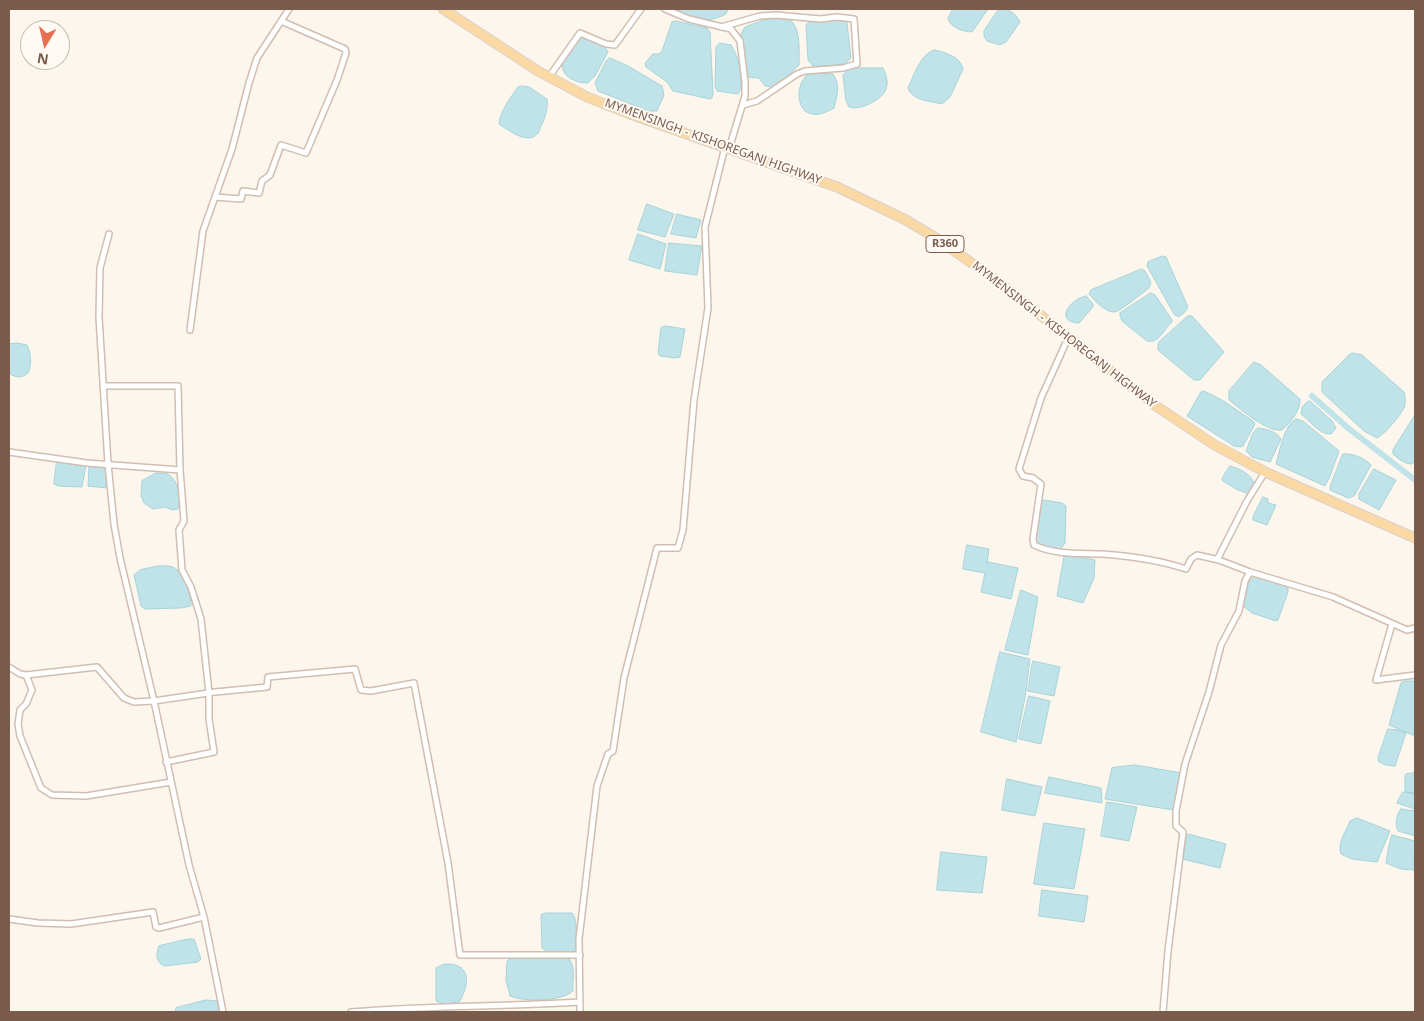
<!DOCTYPE html>
<style>
body{margin:0}
#map{position:relative;width:1424px;height:1021px;overflow:hidden;background:#fdf6ec;font-family:"Noto Sans",sans-serif}
canvas{display:block}
.frame{position:absolute;inset:0;border:10px solid #7a5c4d;pointer-events:none}
.north{position:absolute;left:20px;top:20px;width:50px;height:50px;box-sizing:border-box;background:#fffaf3;border:1px solid #cabbb1;border-radius:50%;rotate:189deg;font-size:14px;font-weight:700;line-height:20px;text-align:center;color:#7a5c4d}
.north::after{content:'';display:block;margin:auto;width:18px;height:22px;background:#e76f51;clip-path:polygon(50% 0,100% 100%,50% 72%,0 100%)}
</style>
<div id="map">
<canvas width="1424" height="1021"></canvas>
<div class="frame"></div>
<div class="north">N</div>
</div>
<script>
const ctx = document.querySelector('canvas').getContext('2d');
ctx.lineJoin = 'round';
function paint(path, color) {
  ctx.fillStyle = color;
  ctx.fill(path, 'evenodd');
}
function stroke(path, color, width, dash) {
  ctx.strokeStyle = color;
  ctx.lineWidth = width;
  ctx.lineCap = dash ? 'butt' : 'round';
  ctx.setLineDash(dash || []);
  ctx.stroke(path);
}
function label(font, color, halo, rows, align = 'center') {
  ctx.font = font + ' "Noto Sans",sans-serif';
  ctx.lineWidth = 4;
  ctx.setLineDash([]);
  ctx.textBaseline = 'middle';
  ctx.strokeStyle = halo;
  ctx.fillStyle = color;
  for (const [text, x, y, turn = 0] of rows) {
    ctx.save();
    ctx.translate(x, y);
    ctx.rotate((+turn || 0) * Math.PI / 180);
    ctx.textAlign = isNaN(turn) ? turn : align;
    if (halo) ctx.strokeText(text, 0, 0);
    ctx.fillText(text, 0, 0);
    ctx.restore();
  }
}
const water = new Path2D(`
 M672,9H728L726,14C706,25 691,18 672,9Z
 M953,9H988L972,32C963,31 952,29 948,19Z
 M999,9C1009,9 1015,12 1020,22L1006,42L1000,45L987,41L984,36V31Z
 M779,17C783,18 788,19 791,21C801,28 799,54 799,65L779,84L771,87L765,86L759,78L747,77L741,34L745,27L769,18Z
 M819,20H844L847,23L851,58C845,68 824,65 813,66L808,60L806,25L809,22Z
 M676,21L707,28L710,32L713,93L712,98L710,99L673,91L667,82L646,67L645,63L653,54H659L662,51L672,22Z
 M580,36C589,37 604,43 608,52L595,76L588,83C576,83 561,77 562,63Z
 M720,43L731,45C738,55 746,83 738,94L717,91L715,86L716,47Z
 M934,50C945,52 961,57 963,69L950,97L942,104C931,101 912,101 908,88C914,75 920,55 934,50Z
 M610,58L628,66L662,86L664,95L657,111H648L598,91L595,83L606,61Z
 M853,68H883C892,86 886,96 869,104C862,107 857,109 849,107L846,101L843,75L848,69Z
 M810,73L833,74C841,86 837,95 834,108C828,111 820,116 812,114C794,111 796,80 810,73Z
 M523,86L529,87L547,99C548,107 546,114 543,122C541,125 540,130 538,133C529,146 508,130 499,124C500,111 511,97 518,87Z
 M647,204L674,214L665,237L638,230Z
 M677,214L701,220L696,238L671,234Z
 M638,234L666,244L660,269L629,260Z
 M669,243L702,246L697,275L665,271Z
 M1163,256L1166,257L1188,307L1184,313L1178,317L1174,314L1147,266L1148,262Z
 M1142,269L1145,271L1151,282L1149,288C1142,293 1122,310 1115,312C1106,313 1094,300 1089,294L1091,290Z
 M1151,293L1155,295L1172,320V322C1164,329 1159,344 1147,341L1122,321L1120,316V313Z
 M1086,296L1093,304V307L1079,323C1054,322 1069,299 1086,296Z
 M1188,316H1192L1224,352L1200,380H1194L1158,350V343Z
 M666,326L685,329L680,357L675,358L660,356L658,353L661,328Z
 M17,343L27,345C31,353 32,365 28,373C22,378 17,378 10,374L9,371V347L10,344Z
 M1353,353L1362,355L1404,392C1405,397 1406,403 1404,408C1400,416 1385,434 1377,438L1364,431L1322,392V382L1350,354Z
 M1254,362L1261,365L1300,399C1301,410 1290,423 1282,430C1266,432 1242,410 1229,400V391Z
 M1204,391L1222,400L1253,421L1255,424L1243,446L1241,447L1234,446L1187,416L1201,392Z
 M1310,401L1332,421L1336,428L1331,434C1320,435 1310,421 1301,414L1302,407L1307,402Z
 M1415,415V461L1412,464C1405,464 1398,459 1393,454V450Z
 M1296,419L1303,421L1339,451L1330,476L1325,486L1276,464C1280,451 1283,426 1296,419Z
 M1258,428C1266,429 1276,431 1281,439L1270,462L1252,457L1246,451L1253,433Z
 M1343,454C1352,453 1365,458 1371,465L1354,496L1348,498L1330,490V487Z
 M57,461L86,465L82,487L58,486L54,484Z
 M90,465L106,466L107,471L106,488L88,486L89,467Z
 M1230,466C1240,469 1250,473 1254,483L1249,494L1236,489L1223,481L1222,479Z
 M1374,469L1396,480L1379,510L1359,499V494Z
 M156,473L168,474C179,482 182,497 178,509L172,510L165,507L153,509L144,503L141,496L142,481Z
 M1263,497L1268,499V503L1276,505L1267,525L1253,520V517Z
 M1044,500L1062,503L1066,506L1065,543L1060,550H1052L1037,544L1036,540L1041,503Z
 M967,545L989,549L987,564L988,562L1018,568L1011,599L981,592L985,573L963,569Z
 M1071,555L1095,560L1094,578L1083,603L1057,596L1064,556Z
 M158,566C163,566 170,565 175,568C183,573 192,597 191,606L181,608L145,609L141,606L134,575L140,570Z
 M1255,577L1284,585L1288,588V592L1278,620L1276,621L1252,613L1243,606L1249,581Z
 M1021,590L1038,597L1028,655L1005,650Z
 M1000,652L1030,659L1025,698L1016,742L981,732Z
 M1033,661L1060,667L1054,696L1028,691Z
 M1406,681H1415V736L1389,725L1401,683Z
 M1029,696L1050,701L1041,744L1019,739Z
 M1388,729L1398,730L1406,733L1395,766L1386,765L1379,762L1378,758Z
 M1135,765L1182,773L1173,810L1105,799L1112,768Z
 M1415,773V793L1405,792V776L1406,774Z
 M1049,777L1101,788L1102,803L1045,793Z
 M1007,779L1042,787L1035,816L1002,810Z
 M1403,792L1415,794V809L1397,803Z
 M1107,802L1137,807L1129,841L1101,836Z
 M1401,809L1415,811V836L1398,831C1395,824 1396,815 1401,809Z
 M1357,818L1390,831L1377,862L1352,859L1341,854C1337,844 1346,831 1350,821Z
 M1044,823L1085,829L1074,889L1034,884Z
 M1188,834L1226,844L1220,868L1182,859L1183,846Z
 M1392,835L1415,841L1414,870L1401,869L1386,863L1388,850Z
 M941,852L987,857L982,893L937,890Z
 M1042,890L1088,896L1084,922L1039,916Z
 M546,913H572C579,920 575,938 576,948L574,951C564,953 550,956 542,948L541,915Z
 M188,939H194L201,959L198,962L165,966C155,963 156,953 159,946Z
 M567,957C577,965 572,980 573,991C560,1002 525,1002 510,996L506,980L507,961L512,958Z
 M445,964C471,963 470,983 460,1001C452,1004 443,1005 436,1001V968Z
 M206,1000L217,1001L222,1012H175L176,1008Z`);
paint(water, '#bfe3e8');
stroke(water, '#a5d3da', 1);
stroke(new Path2D(`
 M1312,396L1348,428L1415,480`), '#bfe3e8', 6);
const minor = new Path2D(`
 M665,9L689,19L731,29L740,41L745,82V96L729,149
 M721,27L760,16L776,15L820,19L837,17L854,19L857,64L843,68L805,71L797,74L757,101L743,105
 M549,77L580,33L606,44L615,45L641,9
 M215,197L241,199L243,191L259,193L262,181L270,175L281,145L306,153L337,80L346,53L345,49L281,21
 M109,234L100,268L99,317L108,464L114,524L120,558L154,701L189,865L204,917L223,1012
 M190,330L203,231L232,149L249,83L257,58L289,9
 M1068,338L1041,398L1019,469L1023,476L1033,478L1041,484L1033,539L1034,545C1055,555 1079,553 1102,554C1131,556 1159,560 1186,569L1191,559L1197,555L1219,560
 M103,386H178L180,470L184,521L179,530L182,570L191,587L201,619L209,693V719L214,752L166,762
 M9,452L87,463L180,470
 M1265,472L1247,501L1218,558L1219,560L1250,572L1333,597L1407,630L1415,628
 M1392,624L1376,680L1415,675
 M9,667L20,674L26,675L97,667L124,698L134,702L154,701L215,692L267,687L268,677L355,669L361,690L371,691L414,683L448,863L460,955H580
 M26,675L32,690L26,704L20,710L18,724L20,736L41,788L52,795L86,796L171,782
 M9,919L38,923L71,924L153,912L156,927L159,928L204,917
 M351,1012C427,1005 504,1007 580,1002
 M580,1012L579,939L597,786L608,754L613,751L624,678L657,548H678L683,530L694,400L708,308L705,227L725,147
 M1163,1012L1168,951L1183,832L1176,826V811L1185,764L1209,692L1221,645L1239,611L1245,581L1250,572`);
const primary = new Path2D(`
 M443,9L538,71L587,97L630,114L837,187L904,219L936,238L996,280L1153,404L1213,444L1265,472L1415,538`);
stroke(minor, '#d1beb0', 8);
stroke(primary, '#dad1cd', 11);
stroke(minor, '#fff', 5);
stroke(primary, '#fbd9a5', 9);
for (const [x, y, w] of [
 [945,244,38]
]) {
  const box = new Path2D();
  box.roundRect(x - w / 2, y - 8.5, w, 17, 4);
  ctx.fillStyle = '#fffaf3';
  ctx.fill(box);
  stroke(box, '#7a5c4d', 1);
}
label('bold 11px', '#7a5c4d', null, [
 ["R360",945,244]
]);
label('12px', '#7a5c4d', '#fffaf3', [
 ["MYMENSINGH - KISHOREGANJ HIGHWAY",713,142,20],
 ["MYMENSINGH - KISHOREGANJ HIGHWAY",1064,335,38]
]);
</script>
